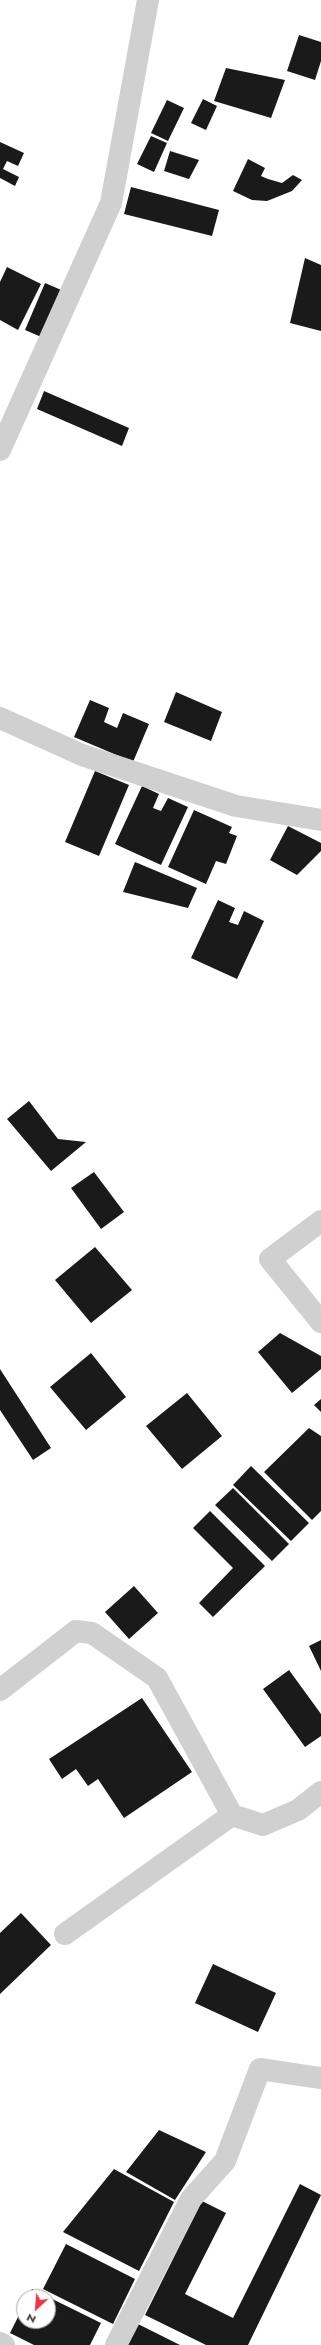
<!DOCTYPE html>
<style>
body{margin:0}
#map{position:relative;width:321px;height:2345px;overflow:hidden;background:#fff;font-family:Jost,sans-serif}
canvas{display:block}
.north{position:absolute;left:16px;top:2289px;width:40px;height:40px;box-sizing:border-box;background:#fff;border:1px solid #adadad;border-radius:50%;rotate:206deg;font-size:11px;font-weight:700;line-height:16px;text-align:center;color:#333}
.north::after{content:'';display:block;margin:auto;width:14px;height:18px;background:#e63946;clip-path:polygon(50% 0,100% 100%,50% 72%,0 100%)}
</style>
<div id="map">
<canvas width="321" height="2345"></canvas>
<div class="north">N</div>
</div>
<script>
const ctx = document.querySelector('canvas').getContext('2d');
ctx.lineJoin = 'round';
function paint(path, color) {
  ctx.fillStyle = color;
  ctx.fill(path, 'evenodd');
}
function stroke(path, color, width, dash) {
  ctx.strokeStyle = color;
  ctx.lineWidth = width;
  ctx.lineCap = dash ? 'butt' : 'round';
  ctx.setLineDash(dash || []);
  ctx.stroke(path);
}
paint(new Path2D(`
 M299,35L321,42V61L315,80L287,71Z
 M226,68L285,80L271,118L214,101Z
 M203,99L217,106L206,130L191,123Z
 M167,100L184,108L168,141L151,133Z
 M151,136L167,143L154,172L137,164Z
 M0,142L24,153L18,166L7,161L3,169L19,177L15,186L0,178Z
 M170,151L199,160L189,179L164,171Z
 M248,159L265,168L261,176L268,179L282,183L293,175L302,180L292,191L267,201L252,200L233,191Z
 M131,187L219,210L212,236L124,214Z
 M305,258L321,265V331L290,323Z
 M7,267L41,284L18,330L0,320V282Z
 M45,283L66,292L46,339L25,330Z
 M44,391L129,428L122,446L37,409Z
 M176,692L222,712L211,741L164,722Z
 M90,700L109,708L104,722L117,728L123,713L149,724L133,762L74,737Z
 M95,771L129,785L99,856L65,842Z
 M142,786L159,794L153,808L161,811L168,798L188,807L161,865L115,844Z
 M194,810L232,827L229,833L237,836L226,864L216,861L206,884L168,867Z
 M288,826L321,843V851L297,875L270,860Z
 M135,862L197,888L188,908L123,892Z
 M218,900L235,908L229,922L238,925L244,911L264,921L237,979L191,958Z
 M29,1101L58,1139L86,1142L51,1171L7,1119Z
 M94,1172L124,1212L101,1229L71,1188Z
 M95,1247L132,1290L91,1323L55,1280Z
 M280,1333L321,1356V1369L292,1393L258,1352Z
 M91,1353L126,1397L86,1430L50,1387Z
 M0,1369L51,1448L33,1460L0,1410Z
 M187,1393L222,1436L182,1469L146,1426Z
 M321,1399V1412L314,1405Z
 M309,1428L321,1436V1511L312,1520L264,1472Z
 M251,1466L309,1523L291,1541L233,1485Z
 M233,1488L289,1544L272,1561L215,1505Z
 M210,1511L265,1566L213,1617L199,1603L233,1568L193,1528Z
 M134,1586L158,1613L129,1639L105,1612Z
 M321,1640V1671L309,1646Z
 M289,1670L321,1714V1736L305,1747L263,1689Z
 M142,1698L192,1772L124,1818L98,1779L88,1786L76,1769L62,1779L49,1759Z
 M21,1913L51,1945L0,1994V1933Z
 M213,1964L276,1993L258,2032L195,2003Z
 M159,2130L206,2152L175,2200L126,2172Z
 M114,2169L174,2202L139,2271L63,2232Z
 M300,2184L321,2195L248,2345H206L145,2315L202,2201L226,2213L185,2294L233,2318Z
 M66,2244L135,2279L113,2324L43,2289Z
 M32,2289L101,2323L90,2345H34L10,2333L24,2305V2321H48V2297H28Z
 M138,2324L180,2345H125Z`), '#1a1a1a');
stroke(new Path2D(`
 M0,450L111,203L148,0
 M0,718L82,755L236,806L321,820
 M321,1221L270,1259L321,1322
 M0,1690L76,1631L92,1633L157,1678L232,1815L263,1825L298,1810L321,1792
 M65,1934L232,1815
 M0,2343L4,2345
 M116,2345L191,2199L225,2161L260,2069L321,2078`), '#d0d0d0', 22);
</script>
